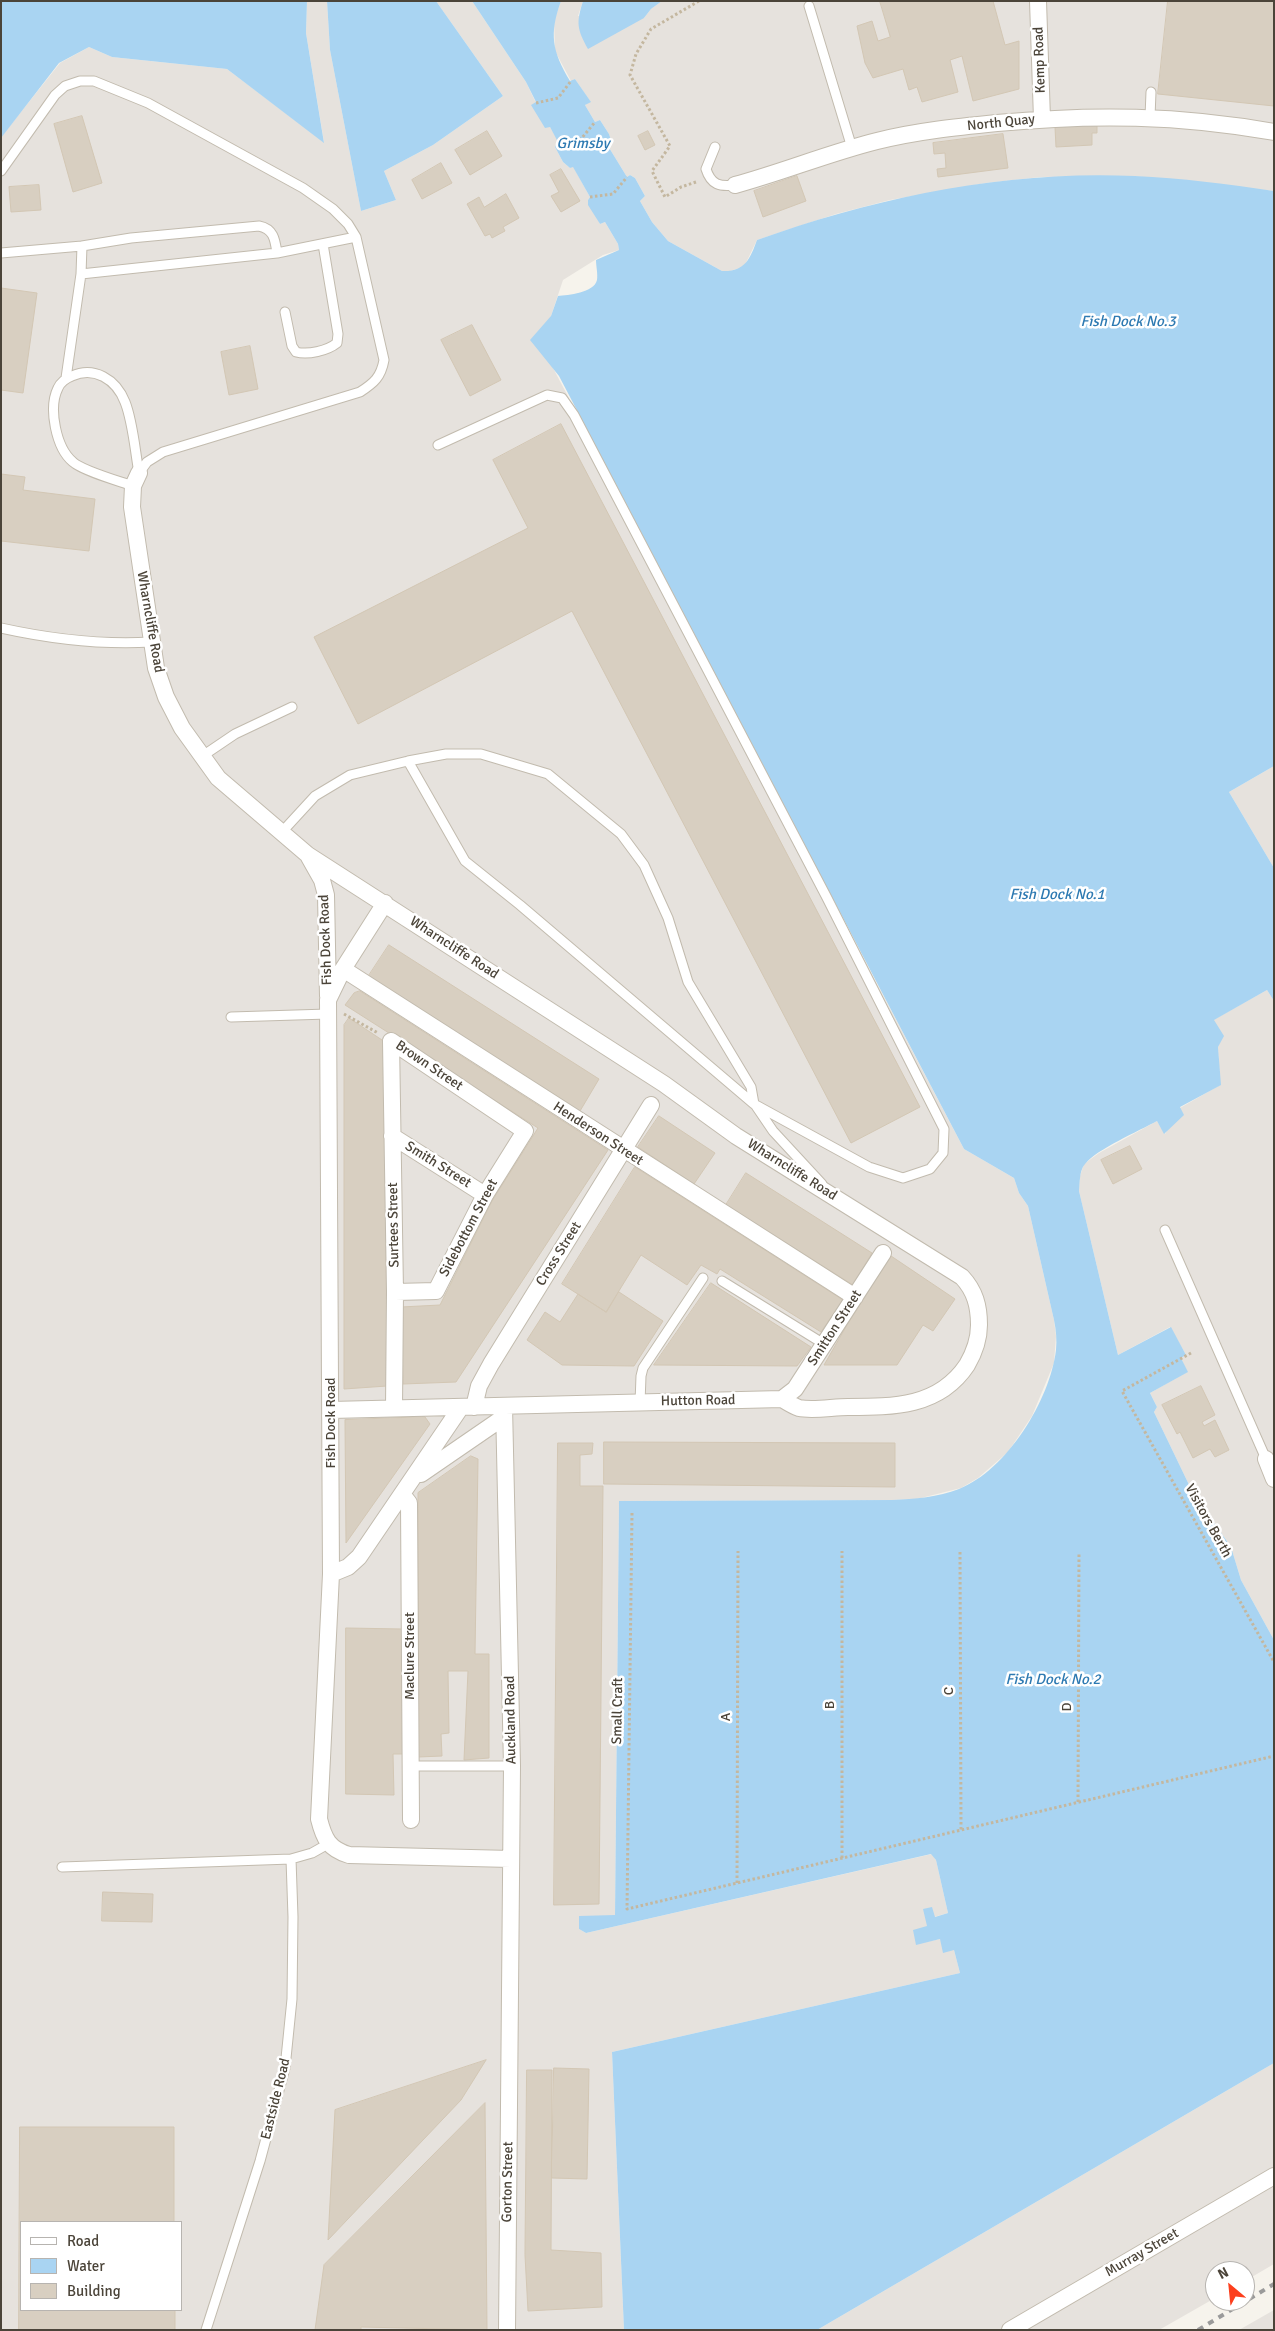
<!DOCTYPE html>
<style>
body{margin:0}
#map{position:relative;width:1275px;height:2331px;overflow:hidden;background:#f6f3ec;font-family:Signika,sans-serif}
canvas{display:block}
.frame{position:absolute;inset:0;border:2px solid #4b4439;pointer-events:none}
.legend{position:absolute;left:20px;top:2221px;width:162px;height:90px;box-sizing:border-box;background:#fff;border:1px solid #b7b4b0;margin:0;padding:6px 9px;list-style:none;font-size:15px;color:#4b4439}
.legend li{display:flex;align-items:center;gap:10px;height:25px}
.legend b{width:25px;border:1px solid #b7b4b0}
.north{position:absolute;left:1205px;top:2261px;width:50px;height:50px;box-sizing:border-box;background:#fff;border:1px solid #b7b4b0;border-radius:50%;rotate:332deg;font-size:14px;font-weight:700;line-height:20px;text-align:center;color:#4b4439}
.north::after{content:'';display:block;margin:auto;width:18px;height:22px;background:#fc3f1d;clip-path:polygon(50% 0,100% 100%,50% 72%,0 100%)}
</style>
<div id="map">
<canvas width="1275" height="2331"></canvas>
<div class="frame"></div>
<ul class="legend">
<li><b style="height:6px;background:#fff"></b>Road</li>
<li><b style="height:14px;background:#a9d4f2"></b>Water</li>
<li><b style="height:14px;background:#d8cfc1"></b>Building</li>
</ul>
<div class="north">N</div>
</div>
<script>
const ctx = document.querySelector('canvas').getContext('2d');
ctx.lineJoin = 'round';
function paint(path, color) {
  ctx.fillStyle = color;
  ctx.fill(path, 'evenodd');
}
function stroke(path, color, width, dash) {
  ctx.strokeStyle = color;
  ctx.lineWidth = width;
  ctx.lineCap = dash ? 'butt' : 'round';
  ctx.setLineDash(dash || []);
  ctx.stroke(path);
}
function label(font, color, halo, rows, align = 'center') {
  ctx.font = font + ' Signika,sans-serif';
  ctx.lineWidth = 5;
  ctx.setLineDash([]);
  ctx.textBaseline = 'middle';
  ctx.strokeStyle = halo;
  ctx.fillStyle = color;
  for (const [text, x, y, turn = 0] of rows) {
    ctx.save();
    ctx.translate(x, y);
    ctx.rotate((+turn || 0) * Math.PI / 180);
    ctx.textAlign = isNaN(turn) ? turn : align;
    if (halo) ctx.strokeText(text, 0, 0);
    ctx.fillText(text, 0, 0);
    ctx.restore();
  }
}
paint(new Path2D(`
 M307,1H327L330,50L361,211L396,200L384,171L433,145L503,96L436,1H472L526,82L536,103L532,105L550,127L559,142L555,147L563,162L570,168L573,166L590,197L588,200L600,224L605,222L618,244L619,250L603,255L563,280L551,316L552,366L964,1149L1014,1178L1019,1193L1028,1206L1054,1320L1056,1336L1054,1363L1032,1416L1008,1452L978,1478L961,1488L917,1499L892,1500L619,1501L615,1916H579V1929L586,1933L932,1854L936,1860L948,1913L934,1917L916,1944L940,1939L954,1950L960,1973L612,2052L624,2330H1V137L60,63L89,47L112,57L227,69L324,142L306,33ZM21,2222H181V2310H21Z
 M561,1H583L578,16L644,18L651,9L662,1H1274V191L1133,176L1041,177L986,183L890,200L836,214L775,234L757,240L744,267L730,271H722L668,241L652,222L640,201L645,196L635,178L630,175L627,177L608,146L612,143L609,134L600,120L595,122L585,105L590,101L575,79L571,81L555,51L554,21Z
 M1274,766V868L1229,792Z
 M1267,990L1274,1001V1640L1241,1580L1231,1547L1193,1493L1154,1412L1157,1407L1150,1393L1187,1372L1181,1358L1186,1355L1170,1327L1118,1355L1079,1191L1080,1176L1084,1164L1099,1153L1157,1121L1165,1134L1180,1108L1220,1085L1218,1047L1221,1039L1213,1020Z
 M1274,2063V2264L1245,2281V2271H1215V2298L1159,2330H817Z
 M1274,2310V2330H1239Z`), '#e6e2dd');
paint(new Path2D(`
 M1,1H307L306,33L324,143L227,69L112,57L89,47L59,63L1,138Z
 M327,1H436L503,96L433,145L384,171L396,200L361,211L330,50Z
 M472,1H561C549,34 552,51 570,81L575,79L591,102L585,105L595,122L600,120L609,134L612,143L608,146L627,177L630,175L635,178L645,196L640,201L652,222L668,241L722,271C745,272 750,259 757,240C877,197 1006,170 1135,176C1181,178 1228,184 1274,191V766L1229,792L1274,868V1001L1267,990L1214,1020L1224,1036L1218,1047L1221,1085L1180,1107L1184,1115L1164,1134L1157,1121C1139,1131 1097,1149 1085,1164C1079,1171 1080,1183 1079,1191L1118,1355L1171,1327L1186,1355L1181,1358L1188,1372L1150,1393L1157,1407L1154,1412L1193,1493L1231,1547L1241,1580L1274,1640V2063L817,2330H624L612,2052L960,1973L954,1950L943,1953L940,1939L916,1945L913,1930L927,1926L923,1909L932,1907L935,1917L948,1913L936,1860L931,1854L586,1933L579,1929V1916L615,1915L619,1501L892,1500C915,1499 938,1497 959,1489C1007,1470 1050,1400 1056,1350C1057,1340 1056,1330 1054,1320L1028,1206L1019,1193L1014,1178L964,1149L559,376L530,340L551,316L558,296C568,295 594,293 597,280C598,274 596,266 596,260L619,250L618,244L605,222L600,224L588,205V200L590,197L573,167L570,168L563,162L555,147L558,142L550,127L545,128L531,105L536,102L526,82Z
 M583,1H662L651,9L644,18L588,49C577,29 576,23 583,1Z`), '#a9d4f2');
const building = new Path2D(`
 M880,1H993L1005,45L1019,41V89L973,101L962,56L950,60L958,92L922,102L917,87L909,90L903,69L873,78L865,63L857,26L872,21L878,41L890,37Z
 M1168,1H1274V106L1158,94Z
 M82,116L102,183L73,192L54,124Z
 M1097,125V133H1092V145L1056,147L1055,127Z
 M487,131L502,156L470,175L455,150Z
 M648,131L655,145L645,150L638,136Z
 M1003,134L1008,168L938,177L937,169L946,168L945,153L934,154L933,143Z
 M441,163L452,183L422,199L412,180Z
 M561,169L580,201L561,212L551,196L559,192L550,175Z
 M797,176L806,201L763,217L754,191Z
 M39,185L41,210L11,212L9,187Z
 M506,194L519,218L503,227L505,231L492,238L490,234L485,236L467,204L479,197L484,207Z
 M1,288L37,293L23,393L1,390Z
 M472,325L501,380L470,396L441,340Z
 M250,346L258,389L229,395L221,352Z
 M561,424L920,1107L851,1143L572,611L358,724L314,637L528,528L493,460Z
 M1,474L25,477L23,490L95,499L89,551L1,541Z
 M389,945L599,1079L580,1111L368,977Z
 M360,991L608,1150L456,1382L403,1384L401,1307L440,1305L492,1201L538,1128L345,1005L354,993Z
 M349,1018L385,1042L387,1386L344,1389V1025Z
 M659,1116L715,1153L694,1184L638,1147Z
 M1130,1146L1142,1169L1113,1184L1101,1160Z
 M635,1167L843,1300L821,1332L720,1269L717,1274L701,1265L687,1285L641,1255L606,1312L562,1284Z
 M746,1173L872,1253L853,1285L726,1205Z
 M891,1256L955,1299L933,1331L923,1325L897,1365H824L847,1325Z
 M711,1283L811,1347L797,1366L654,1365Z
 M619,1292L663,1321L634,1366L562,1365L527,1340L545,1312L560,1322L578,1294L606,1312Z
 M1201,1386L1215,1415L1202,1422L1204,1426L1215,1420L1229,1450L1215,1457L1210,1449L1193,1458L1180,1432L1177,1434L1162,1405Z
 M425,1417L430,1424L346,1543L345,1420Z
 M604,1442L895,1443V1487L604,1484Z
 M558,1443H593L592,1454L580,1455V1486H603L599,1904L554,1905Z
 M471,1456L478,1459L475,1654H489V1758L464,1760L468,1671H448L449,1733L441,1734L442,1756L418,1757V1493Z
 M346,1628L402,1629L403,1754H393L394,1795L346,1794Z
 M103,1892L153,1894L152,1922L102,1921Z
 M486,2060L461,2100L328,2240L335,2110Z
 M554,2068L589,2069L587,2179L552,2178Z
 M527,2070H552L551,2250L601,2253L602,2307L528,2311L525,2255Z
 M485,2103L487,2330L361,2327V2330H315L324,2265Z
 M20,2127H174V2222H21V2310H175V2330H19Z`);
paint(building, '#d8cfc1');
stroke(building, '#d3c7b4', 1);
const lane = new Path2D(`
 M809,6L852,148
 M1150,117L1151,92
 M715,147L706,169C711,185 720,187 735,185
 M1,171L55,95L65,86L80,81H94L148,103L303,188L333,209L348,224L356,237L384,360C381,377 374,383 360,392L163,452L147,462L139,473
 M1,253L82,246
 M81,274L82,246L131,238L259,226C274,229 275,240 277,253
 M285,312L292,346L296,352C308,355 327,351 337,343L338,334L323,244
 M66,378L81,274L277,253L356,237
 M438,445L547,395L562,398L574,415L826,896L944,1129L943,1153L930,1169L903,1178L869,1167L754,1104
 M133,486C119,481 83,471 73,462C56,448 48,408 58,388C60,383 66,378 72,376C94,366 116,379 125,402C133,422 135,451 139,473
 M1,628C51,639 99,645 151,642
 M201,757L235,734L292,707
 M281,833L315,796L350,775L408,761L446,754H481L548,774L621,834L644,865L668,918L688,982L751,1087L754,1104L520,905L465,861L408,761
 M231,1017L328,1014
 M756,1106L773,1131L822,1184
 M1165,1230L1266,1459
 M722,1281L824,1344
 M640,1403L641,1376L643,1368L703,1278
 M411,1766H512
 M62,1867L291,1859L312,1853L328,1844
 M206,2330L260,2161L285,2068L292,1999L293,1917L291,1859`);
const street = new Path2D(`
 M1038,1L1042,119
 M735,185C783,172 829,153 877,141C917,131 957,127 997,123C1093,114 1179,115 1274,132
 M139,473L133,486L132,507L156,668L166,697L182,728L218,778L308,855L664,1084L736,1136L962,1277C975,1291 979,1306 979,1325C979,1339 974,1353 967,1365C939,1407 894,1407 848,1407C833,1407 813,1411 799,1408C793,1406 787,1402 782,1399L331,1410
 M309,857L322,880L326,895L328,996
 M385,903L343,969L328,1000L331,1574L319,1819C324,1839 329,1849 349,1855L511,1859
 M343,969L855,1297
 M391,1041L525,1131L485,1195L436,1291L395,1292
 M391,1041L395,1292L394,1408
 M392,1136L485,1195
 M782,1399L795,1389L883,1253
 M504,1406L512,1766L507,2330
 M474,1407L479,1386L491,1364L651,1105
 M1266,1459L1274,1479
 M421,1474L504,1417
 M402,1494L409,1503L411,1820
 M331,1574L348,1567L359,1557L461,1407
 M1010,2330L1274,2176`);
stroke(lane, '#c2bbae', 11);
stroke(street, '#c2bbae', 18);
stroke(new Path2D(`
 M536,103L558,98L571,81
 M559,142L581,139L595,122
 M696,182L681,187L665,197L652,171L670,146L630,75L636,54L651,29L699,1
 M590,197L613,194L627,177
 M344,1014L378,1033
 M1191,1353L1122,1391L1274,1662
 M632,1513L627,1909L1274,1756
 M960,1552L961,1830
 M1078,1802L1079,1552
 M842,1858V1551
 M737,1883L738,1551`), '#c4b79f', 3, [2.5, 2.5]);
stroke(lane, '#fff', 9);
stroke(street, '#fff', 16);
stroke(new Path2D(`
 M1198,2330L1274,2284`), '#9a9a9a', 4, [6, 6]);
label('14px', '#4b4439', '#fff', [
 ["Kemp Road",1040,60,-92],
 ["North Quay",1001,123,-6],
 ["Wharncliffe Road",150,622,80],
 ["Fish Dock Road",326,940,-92],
 ["Wharncliffe Road",454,948,33],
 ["Brown Street",429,1066,34],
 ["Henderson Street",598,1134,33],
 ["Smith Street",438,1165,32],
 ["Wharncliffe Road",792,1170,32],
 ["Surtees Street",394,1225,-91],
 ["Sidebottom Street",469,1228,-62],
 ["Cross Street",559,1254,-58],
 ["Smitton Street",835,1328,-57],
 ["Hutton Road",698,1401,-1],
 ["Fish Dock Road",331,1423,-90],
 ["Visitors Berth",1208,1521,61],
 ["Maclure Street",410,1656,-90],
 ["C",949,1691,-90],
 ["B",830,1705,-90],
 ["D",1067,1707,-90],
 ["Small Craft",618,1711,-89],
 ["A",726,1717,-90],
 ["Auckland Road",511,1720,-91],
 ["Eastside Road",276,2099,-76],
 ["Gorton Street",508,2182,-89],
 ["Murray Street",1142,2253,-30]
]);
label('italic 15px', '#2e7ab2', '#fff', [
 ["Grimsby",583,144],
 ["Fish Dock No.3",1128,322],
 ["Fish Dock No.1",1057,895],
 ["Fish Dock No.2",1053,1680]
]);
</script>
